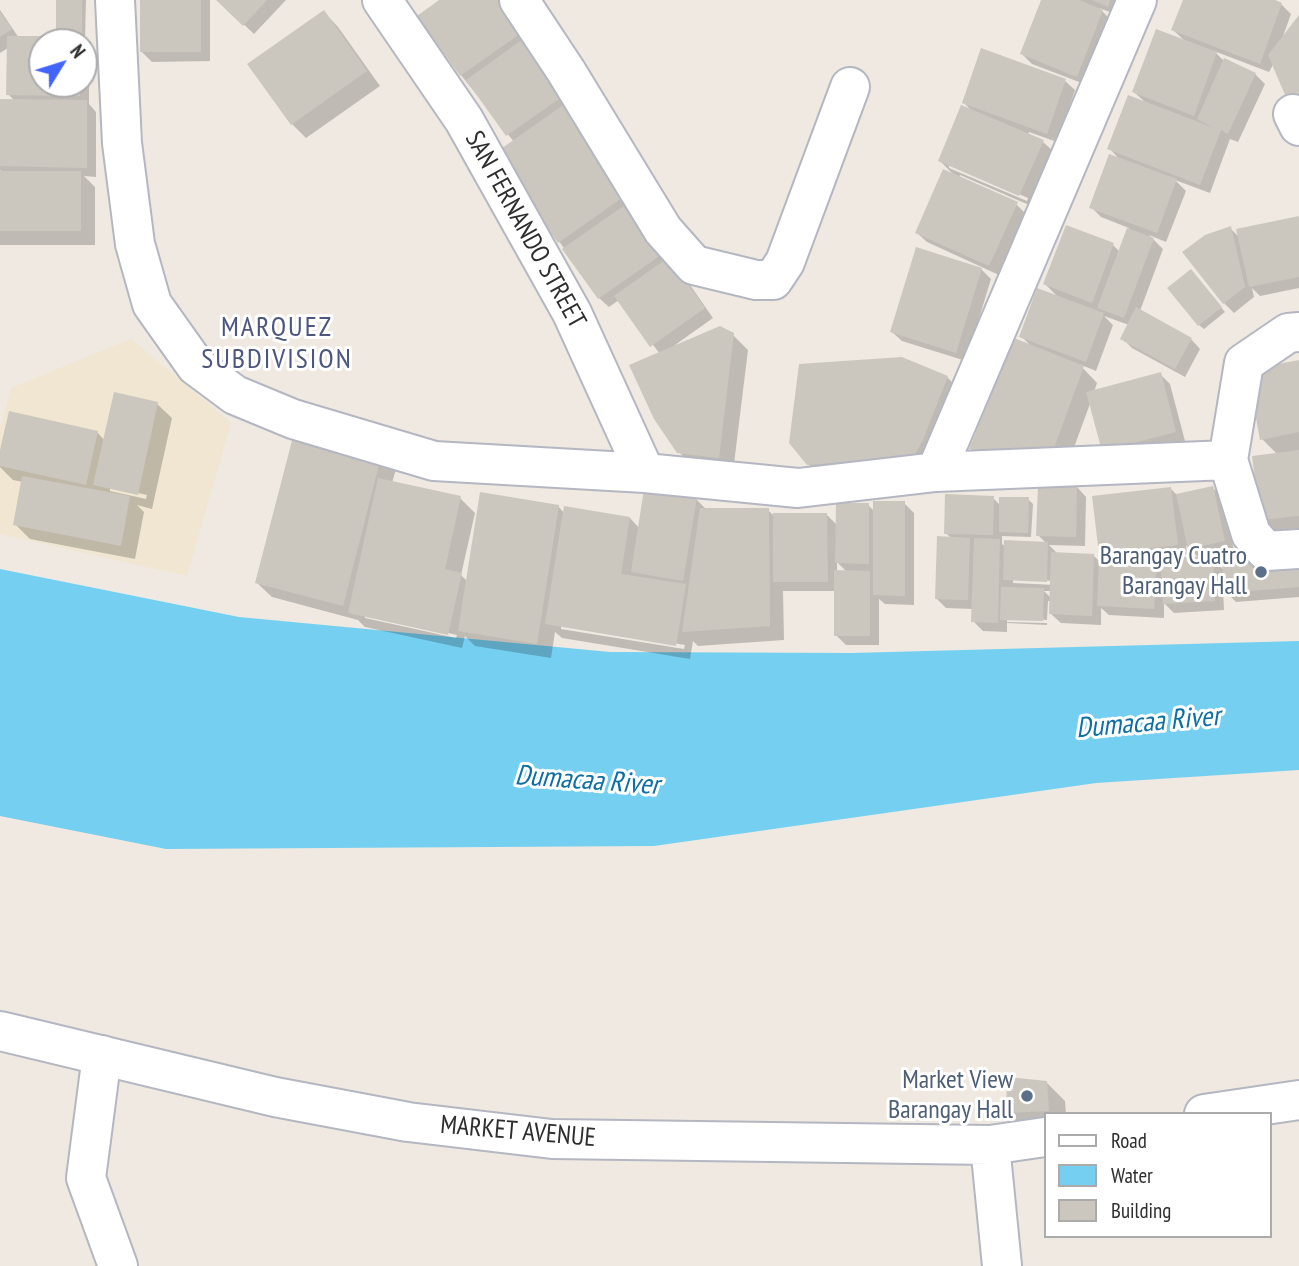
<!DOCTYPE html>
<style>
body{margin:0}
#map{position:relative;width:1299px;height:1266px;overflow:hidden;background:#efe9e1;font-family:"PT Sans Narrow",sans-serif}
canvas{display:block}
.legend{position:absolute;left:1044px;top:1112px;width:228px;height:126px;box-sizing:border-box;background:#fff;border:2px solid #ababab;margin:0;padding:9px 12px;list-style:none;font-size:21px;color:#2e2e2e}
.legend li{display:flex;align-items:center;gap:14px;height:35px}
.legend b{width:35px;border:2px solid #ababab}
.north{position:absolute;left:28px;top:28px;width:70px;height:70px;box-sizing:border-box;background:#fff;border:2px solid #ababab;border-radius:50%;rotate:52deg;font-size:19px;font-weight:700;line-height:28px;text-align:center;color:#2e2e2e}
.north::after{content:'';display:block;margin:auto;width:24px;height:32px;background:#4264fb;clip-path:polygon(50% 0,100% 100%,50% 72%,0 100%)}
</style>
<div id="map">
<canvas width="1299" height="1266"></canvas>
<ul class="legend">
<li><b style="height:9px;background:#fff"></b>Road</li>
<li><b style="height:19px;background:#75cff0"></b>Water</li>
<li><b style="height:19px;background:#cbc7bf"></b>Building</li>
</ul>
<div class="north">N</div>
</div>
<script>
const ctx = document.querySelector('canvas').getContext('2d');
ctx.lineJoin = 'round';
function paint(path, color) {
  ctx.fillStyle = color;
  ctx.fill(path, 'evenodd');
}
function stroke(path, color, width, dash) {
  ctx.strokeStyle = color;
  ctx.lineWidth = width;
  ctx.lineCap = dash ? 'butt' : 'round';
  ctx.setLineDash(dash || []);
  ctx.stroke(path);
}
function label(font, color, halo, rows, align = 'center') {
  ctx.font = font + ' "PT Sans Narrow",sans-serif';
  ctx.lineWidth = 6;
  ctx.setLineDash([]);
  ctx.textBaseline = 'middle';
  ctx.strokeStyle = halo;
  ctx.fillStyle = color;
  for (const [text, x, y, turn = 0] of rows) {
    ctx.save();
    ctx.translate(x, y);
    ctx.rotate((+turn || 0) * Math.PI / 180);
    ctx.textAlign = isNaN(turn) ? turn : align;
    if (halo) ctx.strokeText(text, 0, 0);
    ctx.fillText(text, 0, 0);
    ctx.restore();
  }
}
paint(new Path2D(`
 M131,339L231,423L187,576L0,534V428L11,388Z`), '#f0e6d1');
paint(new Path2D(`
 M0,569L239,617L610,652L852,653L1299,641V770L1096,783L654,846L166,849L0,816Z`), '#75cff0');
paint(new Path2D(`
 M58,0H86L85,38H79L83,42H42V84H84V43L89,48V104L96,112V177L84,176L95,187V245H0V173H3L0,170V101H15L8,94V48L0,53V10L19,38H63L57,33Z
 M142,0H210V61L152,62L142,52Z
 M218,0H286L254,34Z
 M442,0H503L679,269L713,318L675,345L733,335L748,350L733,472L694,467L679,452L660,354L619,300L609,307L599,298L497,153L514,142L461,75Z
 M1043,0H1123L1118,15L1099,8L1112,21L1087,85L1032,64L1022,54Z
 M1185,0H1270L1281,4L1291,14L1282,39L1299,18L1269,72L1214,51L1225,62L1255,74L1265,84L1238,142L1230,139L1210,193L1175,180L1186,191L1166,242L1149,235L1163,249L1140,311L1191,339L1200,349L1185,377L1132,348L1122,338L1129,325L1104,316L1113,325L1096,371L1079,364L1097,383L1094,392L1160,374L1170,384L1185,441L1113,459L1091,401L1065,472L985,463L971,449L1032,347L1021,336L1059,298L1045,284L1113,245L1120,252L1129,228L1101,217L1091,207L1120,160L1110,149L1146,103L1134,92L1185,41L1173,30Z
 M324,12L338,27L380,86L306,138L292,124Z
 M1065,81L1075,90L1057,142L1029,132L1028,135L1043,142L1053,151L1029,205L960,175L959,178L1016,204L1026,214L999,275L927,242L917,233L955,176L940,161L972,111L964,103ZM949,164L1028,198L1027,201L949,168Z
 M1299,217V288L1260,296L1252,288L1254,297L1234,313L1224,303L1230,228L1240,238Z
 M980,268L991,279L966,361L902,341L892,332Z
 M1195,276L1225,312L1204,329L1199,325Z
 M1299,362V531L1277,534L1262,520L1278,455L1262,439Z
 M947,377L962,392L925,471L823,479L808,464Z
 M157,404L172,418L152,509L137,505L144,512L135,559L30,539L15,524L23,482L13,480L0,467V458L97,432L105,441ZM110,487L147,495L146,499L110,491Z
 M296,432L396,469L392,483L460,498L475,513L461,575L468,582L558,506L564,513L630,518L639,528L696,499L707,510H768L773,515H827L837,525L868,505L875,512L904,503L914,513V605L885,604L879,599V645H846L836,635V591H783L784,640L698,646L693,641L690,659L562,638L555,632L551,658L475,646L465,636L462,648L365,627L358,620L272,597L257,583ZM837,562L847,572H837ZM365,614L457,635L456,638L365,618ZM561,625L685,645L684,649L561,629Z
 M1077,487L1086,497L1085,546L1049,545L1058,554L1093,555L1099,561L1109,562L1101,554L1171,489L1177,495L1213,488L1222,497L1234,550L1210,556L1224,570L1299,553V597L1236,602L1223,589L1224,610L1174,613L1164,603V618L1109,615L1101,608V625L1061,623L1051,614V601H1048L1047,620L1007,618V622L1047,623V625L1007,623V632L983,631L973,621V609L946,608L936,598L952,539L946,533L993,498L1001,506L1028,499L1033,504L1031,537L1002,536V544L1006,547L1047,544L1038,535ZM1186,545L1199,558L1166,560L1165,557L1187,554ZM1162,557L1163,571L1156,564L1133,563V561ZM1013,579L1056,581V585L1013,583ZM1044,591H1052L1051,598Z
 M1046,1082L1065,1101L1066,1114H1045V1130L1026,1131L1007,1112Z`), '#0003');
paint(new Path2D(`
 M56,0H82V34H56Z
 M140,0H201V52H140Z
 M216,0H267L243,26Z
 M439,0H502L524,31L460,76L417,16Z
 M1041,0H1079L1103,10L1077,77L1020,54Z
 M1092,0H1110L1108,7Z
 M1183,0H1275L1282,3L1260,64L1171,30Z
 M324,10L367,71L291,125L247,64Z
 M0,12L12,29L0,37Z
 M1299,15V122L1297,123L1268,55Z
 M1156,29L1217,52L1194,116L1132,92Z
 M7,36H80V42H42V84H80V96L6,95Z
 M526,37L566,94L506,136L466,80Z
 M981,48L1066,79L1047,134L962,103Z
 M1224,58L1256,73L1228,134L1221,130L1200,185L1107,149L1128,95L1214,128L1197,119Z
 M0,99L87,100V168L0,166Z
 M572,99L636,188L558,243L495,153Z
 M961,105L1044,140L1019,196L938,161Z
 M1109,154L1177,179L1157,233L1089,208Z
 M943,169L1018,202L989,266L915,233Z
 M0,171H81V231H0Z
 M632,200L668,250L598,299L562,249Z
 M1299,216V277L1249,287L1236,229Z
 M1066,225L1114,243L1092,303L1043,284Z
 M1231,226L1245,287L1223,304L1182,252L1205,235Z
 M1127,228L1154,238L1124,318L1097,308Z
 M916,247L982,268L956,353L890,332Z
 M669,257L705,308L650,347L614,296Z
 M1191,269L1222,307L1198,326L1167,288Z
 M1037,288L1104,313L1086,362L1019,337Z
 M1136,307L1192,338L1175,369L1120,339Z
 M720,326L734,333L719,458L677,453L654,419L629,365Z
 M1014,338L1084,366L1050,459L969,449Z
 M902,357L948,376L922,442L914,455L910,457L807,465L789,443L799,364Z
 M1299,360V432L1260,440L1247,370Z
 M1161,372L1176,432L1102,451L1086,392Z
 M114,392L158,402L138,495L93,485Z
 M9,411L98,431L86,485L0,466V450Z
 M295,429L382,453L343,606L255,583Z
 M1299,450V516L1260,520L1252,456Z
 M22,476L130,496L121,546L13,525Z
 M378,478L461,496L445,569L462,573L448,635L348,613Z
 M1038,484L1077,485L1076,537L1036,536Z
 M1213,486L1225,541L1188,549L1176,494Z
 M1171,487L1178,545L1099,554L1092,496Z
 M644,489L697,497L683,581L631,572Z
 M480,492L559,505L537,644L458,631Z
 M945,494L994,496L993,535L944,534Z
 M999,497H1029L1028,533L999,532Z
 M873,501H905V596L873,595Z
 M836,503H869V564L835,563Z
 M564,506L630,517L621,574L686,584L676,646L545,624Z
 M700,508H769L770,626L682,632Z
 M773,513H827L828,582H773Z
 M937,536L970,538L968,600L935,599Z
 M974,538L1000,539L998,623L971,622Z
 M1004,540L1048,542L1047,582L1003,580Z
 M1051,552L1094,554L1092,616L1049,614Z
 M1299,552V587L1224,593L1222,557Z
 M1213,556L1215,601L1163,604L1160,558Z
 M1099,560L1157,562L1154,609L1097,606Z
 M834,570L870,571V636H834Z
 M1001,587L1044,588L1043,621L1000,620Z
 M1008,1077L1047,1081L1049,1111L1005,1113Z`), '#cbc7bf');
const minor = new Path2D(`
 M115,0L122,143L135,244L152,304L196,366L235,395L293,419L434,461L645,473L798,488L936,472L1228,460
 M382,0L464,120L572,313L645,473
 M519,0L566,71L663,230L694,265L756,280H773L785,262L850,87
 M1293,114L1299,126
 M1299,332L1288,333L1244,363L1228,460L1251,534L1266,551L1299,549
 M936,472L1137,0
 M102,1055L86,1178L118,1266`);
const tertiary = new Path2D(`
 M0,1031L275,1097L408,1122L552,1139L990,1145L1045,1137
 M1204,1114L1299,1100
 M990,1145L1002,1266`);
stroke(minor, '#b4b7c1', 42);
stroke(tertiary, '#b4b7c1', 42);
stroke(minor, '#fff', 38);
stroke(tertiary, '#fff', 38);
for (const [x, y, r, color] of [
 [1261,572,7,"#5c6f8a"],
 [1027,1096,7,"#5c6f8a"]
]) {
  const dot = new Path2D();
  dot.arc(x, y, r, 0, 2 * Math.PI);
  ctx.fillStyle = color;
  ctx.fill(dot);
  stroke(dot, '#fff', 2.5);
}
label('26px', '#2e2e2e', '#fff', [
 ["SAN FERNANDO STREET",525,230,61],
 ["MARKET AVENUE",518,1132,5]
]);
label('26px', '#4e5e75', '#fff', [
 ["Barangay Cuatro",1247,557],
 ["Barangay Hall",1247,587],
 ["Market View",1013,1081],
 ["Barangay Hall",1013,1111]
], 'right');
ctx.letterSpacing = '2px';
label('28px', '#4d5680', '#fff', [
 ["MARQUEZ",277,328],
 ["SUBDIVISION",277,360]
]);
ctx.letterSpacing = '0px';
label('italic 28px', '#0d6fa3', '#fff', [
 ["Dumacaa River",1148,723,-5],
 ["Dumacaa River",587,781,4]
]);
</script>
